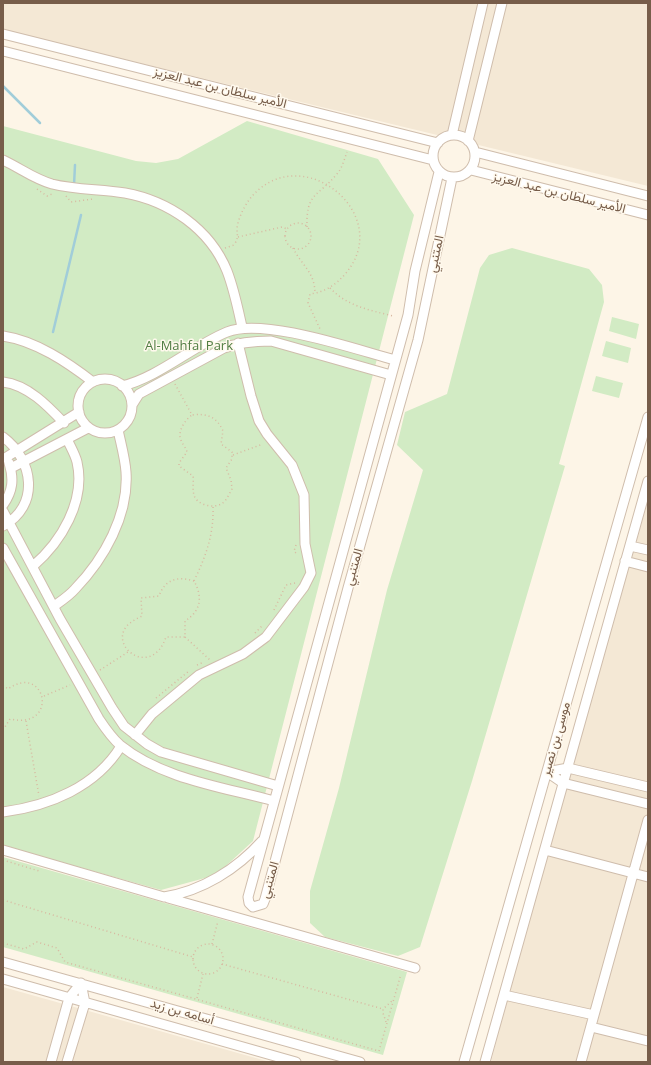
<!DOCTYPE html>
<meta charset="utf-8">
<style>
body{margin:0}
#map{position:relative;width:651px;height:1065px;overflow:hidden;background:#fdf5e7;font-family:"Open Sans",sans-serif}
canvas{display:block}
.frame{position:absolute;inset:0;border:4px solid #775d4a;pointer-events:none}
</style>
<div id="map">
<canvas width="651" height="1065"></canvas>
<div class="frame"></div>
</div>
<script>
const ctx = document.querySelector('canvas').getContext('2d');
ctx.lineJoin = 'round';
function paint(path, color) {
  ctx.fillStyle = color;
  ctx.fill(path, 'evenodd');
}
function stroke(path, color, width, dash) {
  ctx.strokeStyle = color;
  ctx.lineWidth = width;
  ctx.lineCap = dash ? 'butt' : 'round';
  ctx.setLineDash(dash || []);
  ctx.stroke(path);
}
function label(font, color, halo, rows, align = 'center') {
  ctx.font = font + ' "Open Sans",Vazirmatn,sans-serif';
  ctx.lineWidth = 3;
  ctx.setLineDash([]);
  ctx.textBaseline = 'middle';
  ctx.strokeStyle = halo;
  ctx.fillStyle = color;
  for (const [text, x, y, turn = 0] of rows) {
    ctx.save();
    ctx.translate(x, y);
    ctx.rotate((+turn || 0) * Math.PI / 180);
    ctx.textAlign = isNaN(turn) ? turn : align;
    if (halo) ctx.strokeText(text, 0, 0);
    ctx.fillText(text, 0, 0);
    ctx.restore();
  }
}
paint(new Path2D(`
 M3,3H648V186L3,30Z
 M648,501V1062H491L511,982Z
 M3,987L270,1062H3Z`), '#f4e8d5');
paint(new Path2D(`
 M247,121L378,159L414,215L253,841L216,875L161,890L3,846V126L136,161L156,163L178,159Z
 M512,248L589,269L602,285L604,302L559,464L565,466L472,781L420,947L398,956L325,937L310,923V891L339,788L387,590L423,470L397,445L405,412L447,394L480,268L489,255Z
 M612,317L639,324L636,339L609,331Z
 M606,341L631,348L628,363L602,356Z
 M596,376L623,383L619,398L592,391Z
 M3,857L407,972L383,1055L3,947Z`), '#d2ebc4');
stroke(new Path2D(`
 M3,86L40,123
 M74,185L75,165
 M53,332L81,215`), '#a1cdd9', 2.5);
const minor = new Path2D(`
 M3,34L438,143
 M3,51L433,160
 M433 156a21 21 0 1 1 42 0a21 21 0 1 1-42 0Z
 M452,135L483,3
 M468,141L502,3
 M475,152L648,196
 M3,160C20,168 34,179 52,184C76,190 101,189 125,193C169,201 210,229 227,271C234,289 238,309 242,327
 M471,170L648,215
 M439,172L415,271L408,315L248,897L249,903L253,907L263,904L265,899L348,588L418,340L452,178
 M3,336C36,341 67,362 93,382
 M78 406a27 27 0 1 1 54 0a27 27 0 1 1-54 0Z
 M3,382C28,385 48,406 64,423
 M122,386C157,378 193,346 227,332C263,317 357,350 395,360
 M132,405L139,394L224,348C240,342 254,341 271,341L391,375
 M3,437C34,460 40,506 3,526
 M5,458L79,412
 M11,468L88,428
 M3,505C13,491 14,479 9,463
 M3,511L60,619L112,708L124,726L147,744L161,752L278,786
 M630,546L648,550
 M3,548L99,719C105,728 112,738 120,745C162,779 223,787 274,801
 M625,561L648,567
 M33,566C61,542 86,501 77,462C75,454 70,446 67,439
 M54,606C61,601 69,596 75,589C104,559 129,515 126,472C125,458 121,444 118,430
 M135,735L152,714L199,675L243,654L266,637L304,587L311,573L305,544L304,495L292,465L267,434L259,421L251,396L238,343
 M547,772L563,783L648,804
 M547,772L568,768L648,787
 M3,812C49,806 96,787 121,746
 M3,850L164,897C202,891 237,869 262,841
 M545,850L648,877
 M168,898L415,968
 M3,962L360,1062
 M3,979L296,1062
 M504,995L594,1015
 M591,1027L648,1041
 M51,1062L69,998L81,983
 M67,1062L85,1003L81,983
 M464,1062L648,417
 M485,1062L648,481
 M581,1062L648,820`);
stroke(minor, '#cfbdac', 11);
stroke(new Path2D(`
 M37,189L47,196L52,194
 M66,196L71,202L93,199
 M285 236a13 13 0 1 1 26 0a13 13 0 1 1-26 0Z
 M307,227C306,192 318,197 336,175C342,169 344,160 347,152
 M238,237L282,227L287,229
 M225,248L234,245C239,237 237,236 237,228C238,219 244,207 249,200C298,136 396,213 346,273C336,285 325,292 310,294L308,303L320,329
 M293,248C302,266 315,272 315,294
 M330,288C347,306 369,310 393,316
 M175,384L192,415C207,413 217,417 223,431L221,444L232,452V459L226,468L231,480L232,489C229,494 226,502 221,504C212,509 196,504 194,495C192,488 194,482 193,476L179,466V463L187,452C186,447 181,443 180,437C179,429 186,419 192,415
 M233,455L263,444
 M296,545L294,551L298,555
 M194,581C178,576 165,579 159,596L141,598L142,616C136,619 130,622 126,627C110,648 152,678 166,637H185V621C201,611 203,597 194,581C206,556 214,534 213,506
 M274,610L286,585L295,583
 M255,633L262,626
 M185,637L210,660
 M197,665L204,662
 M100,670L128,652
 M3,685L8,689C46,662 60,730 10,719L3,730
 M44,696L70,685
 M156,698L189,671
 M26,721L39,796
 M3,860L39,871
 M3,900L193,957
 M3,943L24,949L37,942L57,948L65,962L379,1051L401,974
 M193 959a15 15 0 1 1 30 0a15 15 0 1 1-30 0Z
 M212,944L218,921
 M222,964L383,1009
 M197,998L203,974
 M386,1022L383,1013V1009L393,1000`), '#d8b9a1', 1.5, [1, 3]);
stroke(minor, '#fff', 9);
label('13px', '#775d4a', '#fff9ed', [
 ["الأمير سلطان بن عبد العزيز",220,88,14],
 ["الأمير سلطان بن عبد العزيز",559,193,14],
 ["المتنبي",436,254,-78],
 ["المتنبي",354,567,-74],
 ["موسى بن نصير",556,739,-74],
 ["المتنبي",270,880,-74],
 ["أسامه بن زيد",182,1012,16]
]);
label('13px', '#507d42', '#fff9ed', [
 ["Al-Mahfal Park",189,346]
]);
</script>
